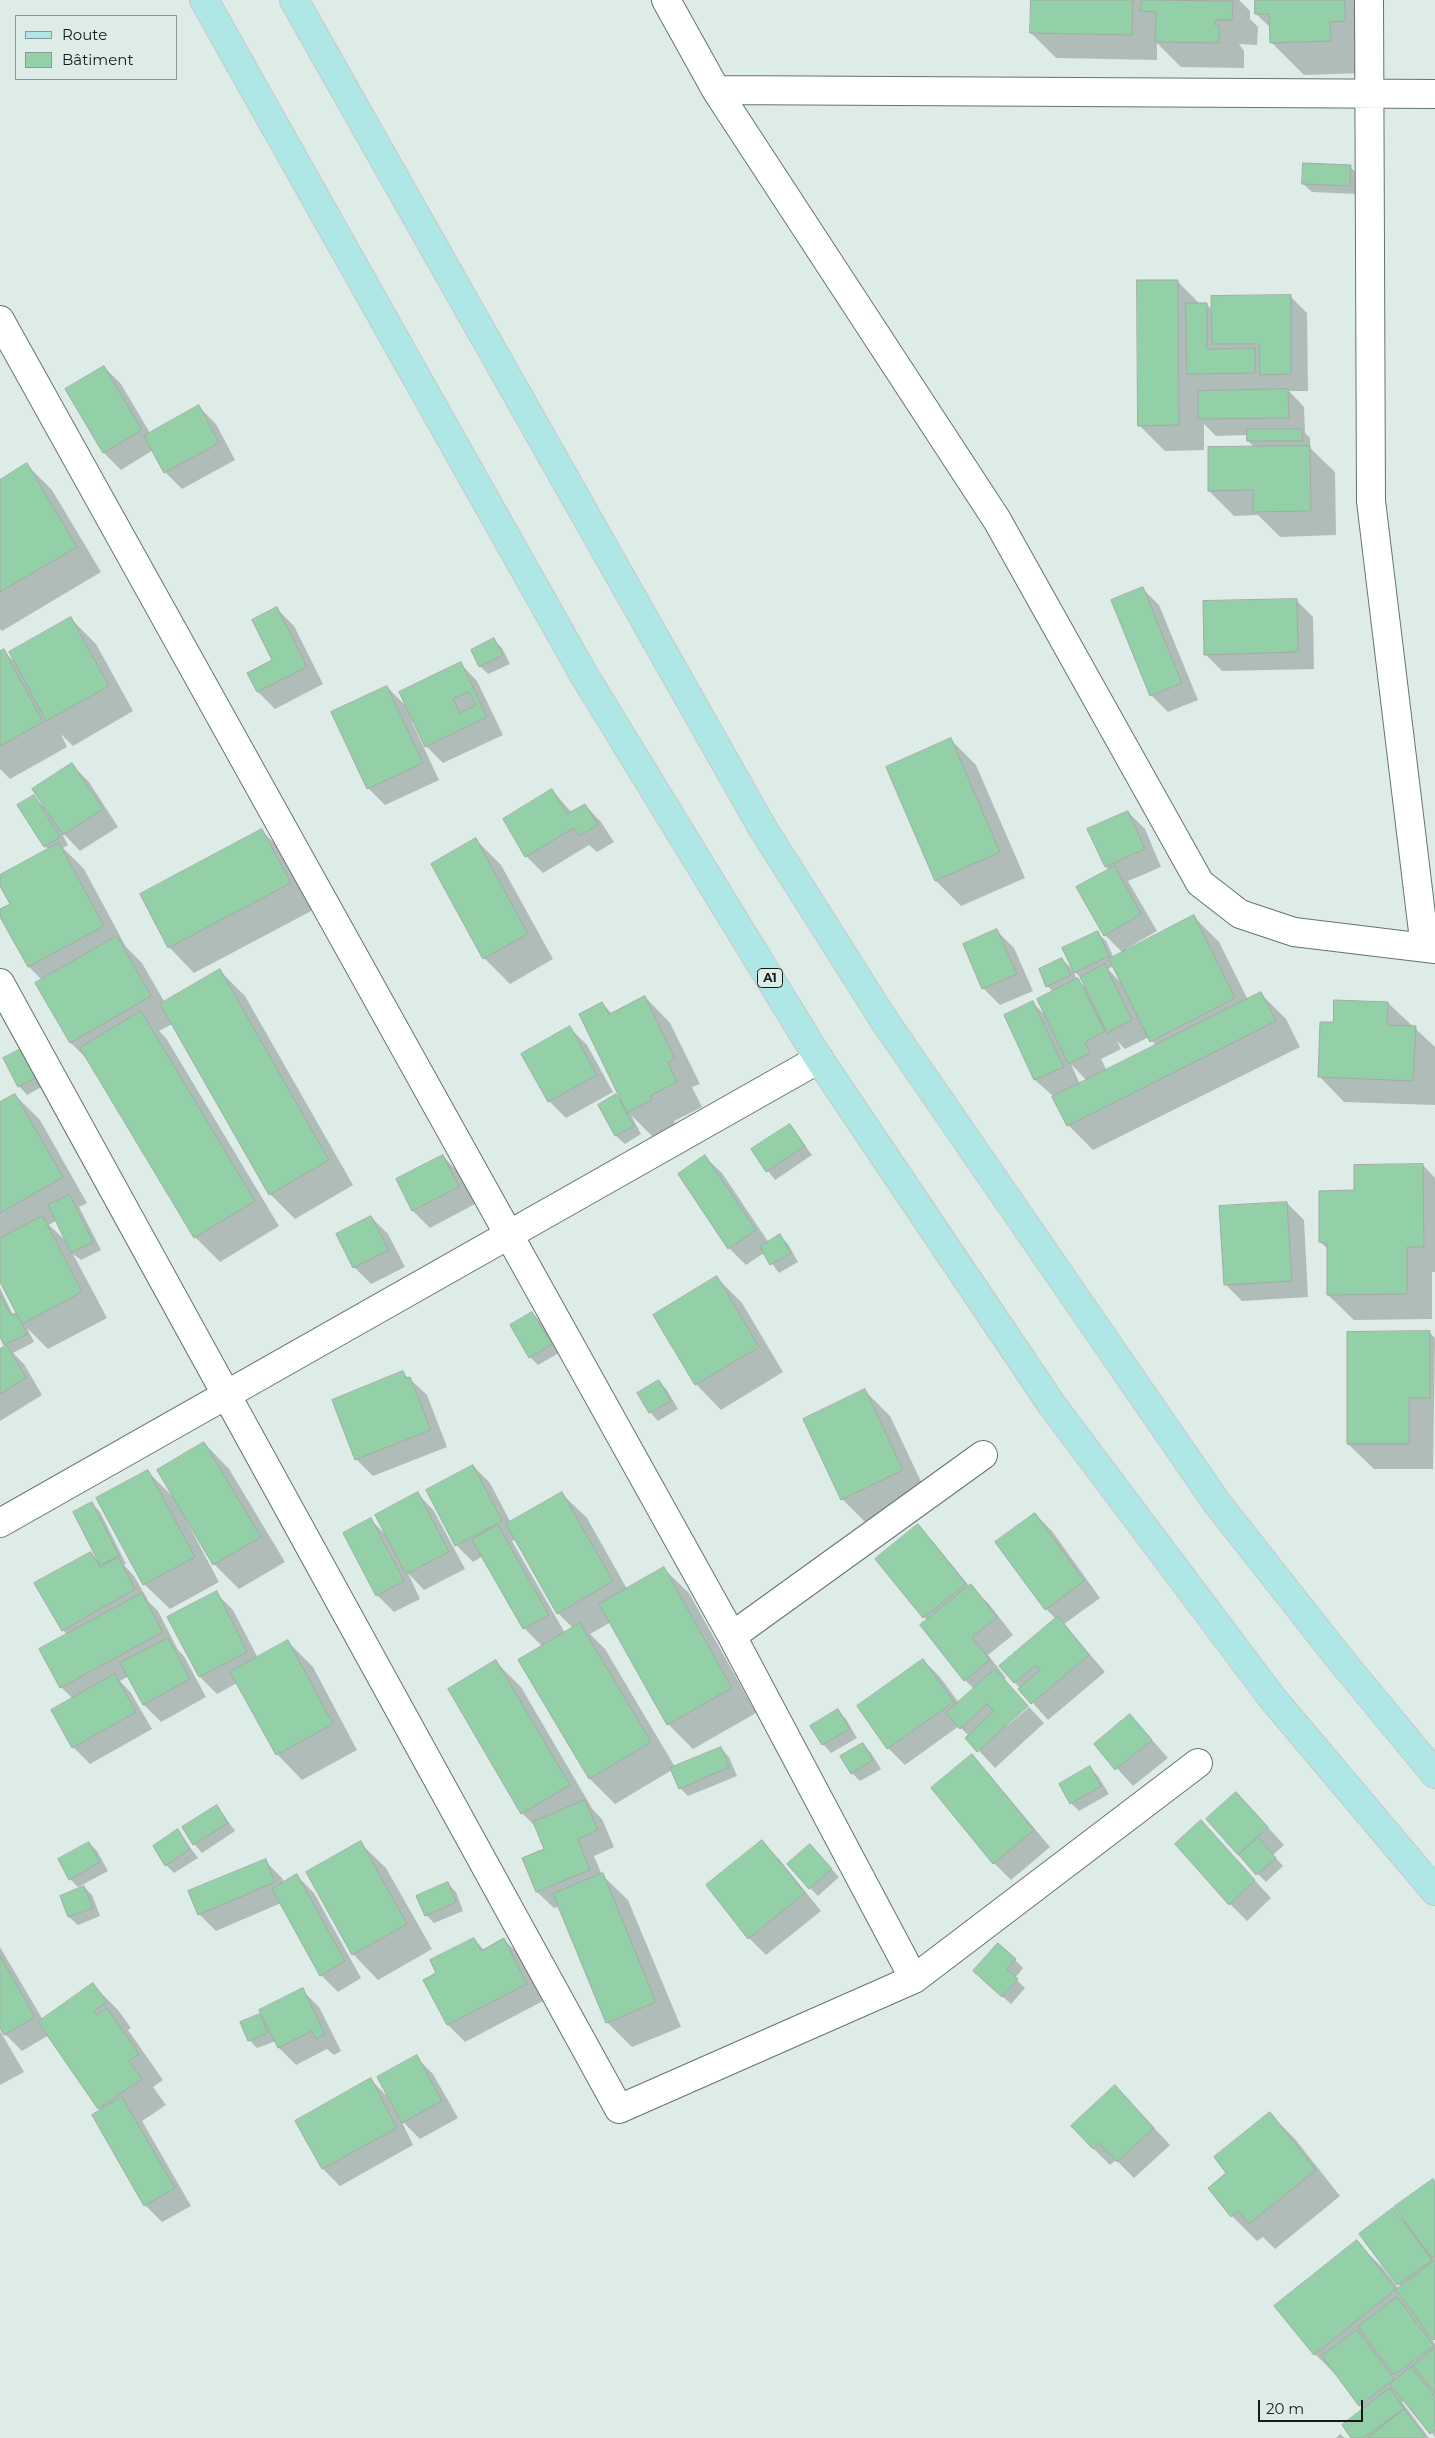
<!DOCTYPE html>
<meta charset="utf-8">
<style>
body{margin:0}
#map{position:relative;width:1435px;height:2438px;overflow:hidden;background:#ddece7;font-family:Montserrat,sans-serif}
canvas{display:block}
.legend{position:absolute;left:15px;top:15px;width:162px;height:65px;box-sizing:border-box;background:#ddece7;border:1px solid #8d9894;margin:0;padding:6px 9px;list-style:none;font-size:15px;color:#151a18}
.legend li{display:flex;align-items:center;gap:10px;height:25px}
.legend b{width:25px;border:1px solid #8d9894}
.scale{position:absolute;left:1258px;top:2400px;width:105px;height:22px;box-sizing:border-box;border:2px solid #151a18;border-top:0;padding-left:6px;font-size:15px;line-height:18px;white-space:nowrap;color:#151a18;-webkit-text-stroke:4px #ddece7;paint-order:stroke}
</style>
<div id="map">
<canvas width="1435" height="2438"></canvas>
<ul class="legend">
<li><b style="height:6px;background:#aee7e6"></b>Route</li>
<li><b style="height:14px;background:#93d0a7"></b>Bâtiment</li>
</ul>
<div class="scale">20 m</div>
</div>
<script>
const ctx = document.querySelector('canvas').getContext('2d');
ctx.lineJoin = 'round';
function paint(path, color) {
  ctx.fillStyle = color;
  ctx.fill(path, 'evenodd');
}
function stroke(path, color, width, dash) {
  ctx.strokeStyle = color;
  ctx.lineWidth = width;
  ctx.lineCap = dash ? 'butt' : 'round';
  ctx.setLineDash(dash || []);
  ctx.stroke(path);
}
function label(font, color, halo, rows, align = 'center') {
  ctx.font = font + ' Montserrat,sans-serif';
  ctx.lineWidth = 4;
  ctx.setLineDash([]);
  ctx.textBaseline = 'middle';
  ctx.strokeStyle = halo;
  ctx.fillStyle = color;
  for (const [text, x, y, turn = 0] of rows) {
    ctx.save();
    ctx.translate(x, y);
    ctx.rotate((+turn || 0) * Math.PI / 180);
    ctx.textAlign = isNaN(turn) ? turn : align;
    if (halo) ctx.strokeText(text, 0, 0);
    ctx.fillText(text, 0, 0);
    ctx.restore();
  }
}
paint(new Path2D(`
 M1032,0H1239L1250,11V19L1258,27L1257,45L1239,44L1244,51V68L1181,67L1157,43V60L1056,58L1031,33Z
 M1248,0H1377L1363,73L1304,75L1271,42V28L1256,14V0Z
 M1350,167L1359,175L1357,194L1312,192L1303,184Z
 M1177,281L1200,304H1206L1213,310L1290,296L1307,313L1308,391H1289L1304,407L1305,433L1310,438V448L1335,472L1336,535L1280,537L1258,515L1234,516L1209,491L1255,448L1248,441V435L1216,436L1204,424V450L1165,451L1140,426Z
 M104,367L121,384L150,433L199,407L216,424L235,460L182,489L165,472L153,450L121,470L104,453L67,390Z
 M27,465L52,490L101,572L2,631L0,629V481Z
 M1142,588L1159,605L1198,700L1168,712L1151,695Z
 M1296,600L1313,617L1314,669L1222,671L1205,654Z
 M277,609L294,626L323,684L275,709L258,692L249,674L274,661Z
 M71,619L96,644L133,711L73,746L61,734L67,747L10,779L0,769V652L3,651L15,662Z
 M494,640L502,648L510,664L488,674L480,666Z
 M461,664L477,681L503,735L443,763L426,746L414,721L412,722L439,780L385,805L368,788L387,687L408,708Z
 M951,740L976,765L1025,878L961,906L936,881L887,768Z
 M72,765L89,782L118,827L80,851L60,830L68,845L63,848L84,869L126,947L142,963L165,1003L220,971L245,996L353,1185L295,1219L270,1194L172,1024L159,1031L166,1038L279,1226L220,1262L195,1237L89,1061L71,1043L37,984L42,980L29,967L0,914V911L11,905L0,883V876L49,850L45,846L33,796L44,807Z
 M552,790L572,813L585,805L601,822L614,842L597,852L589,845L543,873L526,856Z
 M1128,812L1145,829L1161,867L1128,881L1157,931L1126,949L1127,951L1194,917L1219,942L1248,1000L1261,994L1286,1019L1300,1047L1093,1150L1068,1125L1053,1096L1035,1080L1005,1016L1033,1003L1046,1016L1054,992L1047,986L1062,959L1074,971L1097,933L1106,941L1114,958L1123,953L1105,935L1109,870L1106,867ZM1113,966L1121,983L1108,969ZM1072,969L1083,980L1087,989L1077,980ZM1149,1037L1156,1046L1107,1071L1101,1059L1121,1049L1117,1041L1125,1049ZM1071,1064L1087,1081L1080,1084Z
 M262,831L287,856L315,909L194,973L169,947Z
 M476,840L501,865L553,959L510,984L484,958L432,864Z
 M997,931L1014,948L1033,991L1000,1005L983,988Z
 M645,997L670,1023L700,1084L692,1087L702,1107L674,1121L676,1126L653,1137L631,1115L641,1134L625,1144L616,1136L599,1105L616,1096L623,1103L602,1003L612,1014Z
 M1388,1003L1435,1047V1105L1344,1102L1319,1076L1334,1024Z
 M570,1028L587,1045L613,1092L566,1118L549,1101Z
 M23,1050L45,1085L27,1095L19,1086L5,1059Z
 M15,1095L40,1120L87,1203L79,1207L101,1250L81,1260L73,1254L107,1318L48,1349L27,1328L34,1342L13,1353L24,1364L42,1395L0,1421V1351L7,1346L0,1334V1288L13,1315L16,1314L19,1318L0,1279V1104ZM57,1220L67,1242L49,1225Z
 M790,1125L812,1155L775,1180L752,1150Z
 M443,1156L459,1173L475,1204L430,1228L413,1211L398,1179Z
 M705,1157L722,1173L769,1243L780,1236L788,1244L798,1262L779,1273L764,1253L746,1265L729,1248Z
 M1423,1165L1435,1178V1272H1432V1319L1354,1320L1328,1295V1249L1320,1242L1355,1191Z
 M1287,1203L1304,1220L1308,1297L1242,1301L1225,1284Z
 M371,1217L388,1234L405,1267L371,1284L354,1267Z
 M717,1278L742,1303L783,1372L721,1410L696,1384Z
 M532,1313L540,1321L559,1353L538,1365L530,1357Z
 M1430,1333L1435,1338L1433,1469H1374L1348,1444Z
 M403,1373L427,1395L447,1447L373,1476L356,1459Z
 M659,1382L667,1390L678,1409L658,1421L650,1412L639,1393Z
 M865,1391L890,1416L928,1496L868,1525L842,1499L804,1420Z
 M204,1443L229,1469L285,1562L239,1589L214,1564L188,1519L186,1520L219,1582L170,1609L144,1584L98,1498L148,1472L174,1498Z
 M473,1466L490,1483L511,1523L561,1493L587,1518L627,1589L663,1568L689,1593L756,1713L693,1749L668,1724L611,1622L590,1634L605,1649L675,1767L721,1748L729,1757L737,1776L688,1796L680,1788L672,1770L615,1804L590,1779L520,1660L542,1646L524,1628L483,1556L473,1562L456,1545ZM516,1539L558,1613L573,1628L565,1633L512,1541Z
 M418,1494L434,1511L465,1569L424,1590L408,1573L420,1599L394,1612L377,1595L345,1533L371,1520L387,1536Z
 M92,1504L100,1512L126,1564L124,1565L134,1576L149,1602L158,1611L178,1650L184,1656L206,1697L161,1722L144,1705L129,1676L120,1681L131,1693L152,1729L90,1764L73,1747V1699L61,1687L67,1635L63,1630L91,1553L98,1561Z
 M1035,1514L1052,1531L1100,1598L1064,1624L1105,1672L1048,1720L1000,1666L1056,1619L1046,1609Z
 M918,1526L934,1543L970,1587L988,1603L1013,1635L988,1655L1006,1678L1003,1680L1027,1705L1006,1724L1007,1726L1029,1707L1044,1723L995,1768L967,1738L969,1736L959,1726L905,1765L888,1748L923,1660L940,1677L959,1703L974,1689L965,1680L927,1620L877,1559Z
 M216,1593L233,1610L258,1658L288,1642L313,1667L357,1750L302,1780L277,1754L237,1683L217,1694L200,1677L169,1617Z
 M496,1662L521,1687L593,1810L602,1819L614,1847L594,1856L602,1875L628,1900L681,2027L632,2047L607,2022L560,1906L554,1908L537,1892L545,1849L536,1827L522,1813Z
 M838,1711L846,1719L857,1738L831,1753L823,1744Z
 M1130,1715L1168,1758L1133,1786L1095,1744Z
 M863,1744L871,1753L881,1769L860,1781L852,1773Z
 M972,1756L988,1773L1050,1847L1011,1880L994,1863Z
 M1090,1768L1098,1776L1109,1794L1079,1811L1071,1803Z
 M217,1806L235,1831L202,1853L194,1844Z
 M1253,1811L1284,1845L1273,1855L1283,1866L1266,1882L1238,1854Z
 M1201,1822L1271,1898L1247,1921L1230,1904Z
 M178,1831L198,1858L174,1873L166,1865Z
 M762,1842L779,1859L821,1911L766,1955L749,1938Z
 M89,1843L97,1851L108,1871L78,1887L70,1879Z
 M360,1843L386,1868L432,1949L378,1980L353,1954L307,1873Z
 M818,1854L839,1877L818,1896L810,1888Z
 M265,1861L282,1878L284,1883L297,1876L314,1893L361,1978L338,1992L321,1975L281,1903L216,1931L199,1914Z
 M448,1884L456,1892L463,1911L434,1923L426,1915Z
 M84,1887L92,1895L100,1916L78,1925L69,1917L61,1897Z
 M474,1939L484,1950L504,1940L521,1956L543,2001L465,2042L448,2025L425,1980L438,1973Z
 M0,1947L43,2020L93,1985L118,2010L131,2028L128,2030L163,2080L153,2087L166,2105L142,2121L191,2206L162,2222L145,2205L93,2116L101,2111L49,2035L22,2051L5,2034L0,2025Z
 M1015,1960L1023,1968L1015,1978L1025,1988L1011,2004L983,1979Z
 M302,1990L319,2007L341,2051L334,2055L327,2049L296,2065L279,2048L276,2041L257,2048L249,2040L260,2015L264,2019Z
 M0,2031L24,2072L0,2085Z
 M416,2057L433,2074L458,2118L420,2139L401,2120L413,2145L340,2186L323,2169L297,2121L371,2080L389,2098Z
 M1132,2104L1170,2145L1134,2178L1116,2160L1110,2165L1093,2148Z
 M1270,2114L1295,2139L1340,2196L1275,2249L1263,2237L1257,2241L1232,2216L1228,2173Z
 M1435,2183V2340L1430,2337L1435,2344V2437L1405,2400L1402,2402L1429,2438H1353L1364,2409L1340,2379L1315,2354L1356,2242L1382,2267L1399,2289L1401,2287L1398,2284L1393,2210L1404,2221Z
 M1340,2434L1345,2438H1336Z`), '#0003');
const building = new Path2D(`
 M1031,0H1133L1132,35L1030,33Z
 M1142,0L1233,1L1232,20H1215V25H1219V43L1155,42L1156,12L1141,11Z
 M1255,0H1345V21L1330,22L1331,41L1270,43L1269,14H1255Z
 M1303,163L1351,165L1350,186L1302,184Z
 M1137,280H1178L1179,425L1138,426Z
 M1291,295V374L1260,375L1259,344H1212L1211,296Z
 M1186,303H1207V349L1255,348V373L1187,374Z
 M104,366L142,430L103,453L65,389Z
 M1288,389L1289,418L1198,419V391Z
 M199,405L219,443L164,473L144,436Z
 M1247,429H1302L1303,441H1247Z
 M1310,446L1311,511L1253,512V490L1208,491V447Z
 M27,463L77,547L0,592V480Z
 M1143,587L1182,683L1150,696L1111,600Z
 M1297,599L1298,652L1204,655L1203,601Z
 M277,607L307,667L257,692L247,673L272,660L252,620Z
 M71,617L109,686L46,721L9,652Z
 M494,638L503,655L479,667L471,650Z
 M4,649L43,722L0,746V651Z
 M461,662L487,717L425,747L399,692ZM469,692L476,705L460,713L453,699Z
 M387,686L423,763L367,789L331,712Z
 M951,738L1000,852L935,881L886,767Z
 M72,763L103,809L63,835L32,789Z
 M552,789L567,814L585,804L598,825L579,836L574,828L525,857L503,819Z
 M34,795L60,837L44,847L17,805Z
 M1128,811L1145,849L1105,867L1087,829Z
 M262,829L291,883L168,948L140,894Z
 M476,838L528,934L483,959L431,864Z
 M59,843L104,926L28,967L0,917V909L10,904L0,886V875Z
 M1115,866L1141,914L1104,936L1076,887Z
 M1194,915L1235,998L1150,1042L1109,959Z
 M997,929L1017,974L982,989L963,944Z
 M1098,931L1109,956L1074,973L1062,948Z
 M117,936L151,996L70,1043L35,983Z
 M1062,958L1071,975L1046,987L1039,969Z
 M1105,964L1132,1020L1107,1033L1080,977Z
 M220,969L329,1160L269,1195L160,1004Z
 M1078,978L1105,1031L1085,1042L1090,1053L1068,1064L1037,999Z
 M1261,992L1276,1021L1067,1126L1052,1097Z
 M645,996L675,1059L668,1062L677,1082L650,1096L652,1100L627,1113L579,1014L602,1002L609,1014Z
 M1334,1000L1388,1002L1387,1025L1416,1026L1413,1081L1318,1077L1320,1022H1333Z
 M1033,1001L1064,1067L1034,1080L1004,1015Z
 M141,1011L255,1201L194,1238L80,1048Z
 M570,1026L597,1075L548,1102L521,1054Z
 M23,1048L38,1077L18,1087L3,1058Z
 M15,1094L63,1177L0,1213V1102Z
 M616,1094L634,1126L615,1136L598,1105Z
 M790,1124L805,1146L766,1172L751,1149Z
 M443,1155L459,1187L412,1211L396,1179Z
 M705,1155L756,1230L728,1249L678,1174Z
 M1423,1164L1424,1247H1407V1294L1327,1295V1243L1319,1242V1191L1354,1190V1165Z
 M70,1195L93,1242L71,1253L48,1205Z
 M1287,1202L1292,1281L1224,1285L1219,1206Z
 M43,1216L82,1292L22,1324L0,1282V1238Z
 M371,1216L389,1250L353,1268L336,1234Z
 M780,1234L791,1253L770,1265L760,1247Z
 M717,1276L759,1347L695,1385L653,1315Z
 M0,1295L11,1315L16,1313L27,1334L4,1345L0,1337Z
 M532,1312L552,1344L529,1358L510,1325Z
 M1430,1331V1398H1409V1444H1347V1332Z
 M7,1345L26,1378L0,1394V1349Z
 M403,1371L406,1378L410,1377L431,1430L355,1460L332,1400Z
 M659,1380L671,1401L649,1413L637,1393Z
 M865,1389L903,1470L841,1500L803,1419Z
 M204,1442L261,1537L213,1565L157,1470Z
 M473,1465L502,1521L455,1546L426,1490Z
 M148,1470L195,1557L143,1585L96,1498Z
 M418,1492L449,1552L406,1574L375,1515Z
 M562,1492L613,1581L557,1614L506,1524Z
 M92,1502L119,1556L100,1565L73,1512Z
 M1035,1513L1084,1581L1045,1610L995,1542Z
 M371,1518L404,1581L376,1596L343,1533Z
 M918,1524L966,1584L923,1618L875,1559Z
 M498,1525L549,1615L523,1629L472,1540Z
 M91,1552L100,1567L118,1557L135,1589L62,1631L34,1583Z
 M664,1567L732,1688L667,1725L599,1604Z
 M971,1584L997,1617L972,1637L990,1660L964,1681L920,1625Z
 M217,1591L247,1652L199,1677L167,1617Z
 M142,1593L163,1632L60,1688L39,1649Z
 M1058,1616L1089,1655L1031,1704L1018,1689L1040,1670L1036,1665L1014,1683L999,1666Z
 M580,1623L651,1742L589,1779L518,1660Z
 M168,1638L190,1679L143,1705L120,1663Z
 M288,1640L333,1724L276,1755L230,1672Z
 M923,1659L954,1702L887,1749L857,1706Z
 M496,1660L570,1785L521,1814L448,1689Z
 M995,1669L1028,1706L977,1752L965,1738L994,1711L987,1704L960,1729L946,1713Z
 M115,1674L136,1712L72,1748L51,1710Z
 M838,1709L850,1729L822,1745L810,1726Z
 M1130,1714L1152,1740L1115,1770L1094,1744Z
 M863,1743L873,1760L851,1774L840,1756Z
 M721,1747L729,1767L679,1789L670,1768Z
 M972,1754L1034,1830L993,1864L931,1788Z
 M1090,1766L1101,1786L1070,1804L1059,1784Z
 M1236,1792L1268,1827L1238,1855L1206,1819Z
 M585,1800L598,1830L578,1839L590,1870L536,1892L522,1858L544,1849L533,1822Z
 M217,1805L228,1823L193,1845L182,1827Z
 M1201,1820L1255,1880L1229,1905L1175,1844Z
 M178,1829L190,1849L165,1866L153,1846Z
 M1258,1837L1276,1858L1256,1875L1239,1855Z
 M762,1840L805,1893L748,1939L706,1885Z
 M361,1841L407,1924L352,1955L306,1872Z
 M89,1842L100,1862L69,1880L58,1859Z
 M810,1844L832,1869L809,1889L787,1864Z
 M266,1859L275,1882L198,1915L188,1891Z
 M603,1873L656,2002L606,2023L553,1894Z
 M297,1874L345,1961L320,1976L272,1889Z
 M448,1882L456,1902L425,1916L416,1896Z
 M84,1886L93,1908L68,1917L60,1896Z
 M474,1938L481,1951L504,1938L527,1984L447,2025L423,1980L436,1973L430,1960Z
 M998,1943L1016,1959L1007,1969L1018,1979L1002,1997L973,1971Z
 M0,1956L35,2017L4,2035L0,2028Z
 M93,1983L107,2002L94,2011L97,2015L107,2008L139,2054L129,2061L142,2079L98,2109L38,2022Z
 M303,1988L325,2034L316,2039L312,2031L278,2048L259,2010Z
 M260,2014L268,2033L248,2041L240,2022Z
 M417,2055L442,2101L402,2123L377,2077Z
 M371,2078L397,2128L322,2169L295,2121Z
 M1115,2085L1154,2128L1117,2162L1099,2143L1093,2149L1071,2126Z
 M122,2097L175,2188L144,2206L92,2115Z
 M1270,2112L1316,2170L1249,2224L1238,2211L1231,2217L1208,2188L1226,2173L1214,2157Z
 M1433,2179L1435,2182V2256L1432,2258L1394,2207Z
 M1393,2208L1432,2260L1397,2285L1359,2234Z
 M1357,2240L1396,2289L1314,2355L1274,2306Z
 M1435,2260V2339L1433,2340L1396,2290Z
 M1397,2297L1434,2346L1394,2375L1358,2327Z
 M1357,2330L1394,2379L1359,2406L1322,2356Z
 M1435,2348V2393L1413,2366Z
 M1411,2367L1435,2397V2430L1430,2434L1390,2384Z
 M1390,2388L1404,2408L1364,2438H1351L1342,2425Z
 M1404,2409L1425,2436L1423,2438H1368Z`);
paint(building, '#93d0a7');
stroke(building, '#a0aba3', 1);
const minor = new Path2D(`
 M666,0L716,90L997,520L1200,883L1240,914L1294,932L1435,949
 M1369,0L1371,501L1425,948
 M716,90L1435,94
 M0,320L732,1636L914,1979
 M0,983L619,2109L914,1979L1198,1763
 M0,1523L819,1059
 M732,1636L983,1455`);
const major = new Path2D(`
 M204,0L584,675L819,1059L1052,1405L1273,1699L1435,1891
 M294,0L762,827L884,1020L1217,1503L1340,1659L1435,1774`);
stroke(minor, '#67736f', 30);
stroke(major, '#c7c8c8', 30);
stroke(minor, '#fff', 28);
stroke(major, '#aee7e6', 28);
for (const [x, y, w] of [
 [770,978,25]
]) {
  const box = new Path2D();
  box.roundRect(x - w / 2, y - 9.5, w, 19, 4);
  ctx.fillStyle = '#ddece7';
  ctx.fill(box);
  stroke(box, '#151a18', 1);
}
label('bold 12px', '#151a18', null, [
 ["A1",770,978]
]);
</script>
